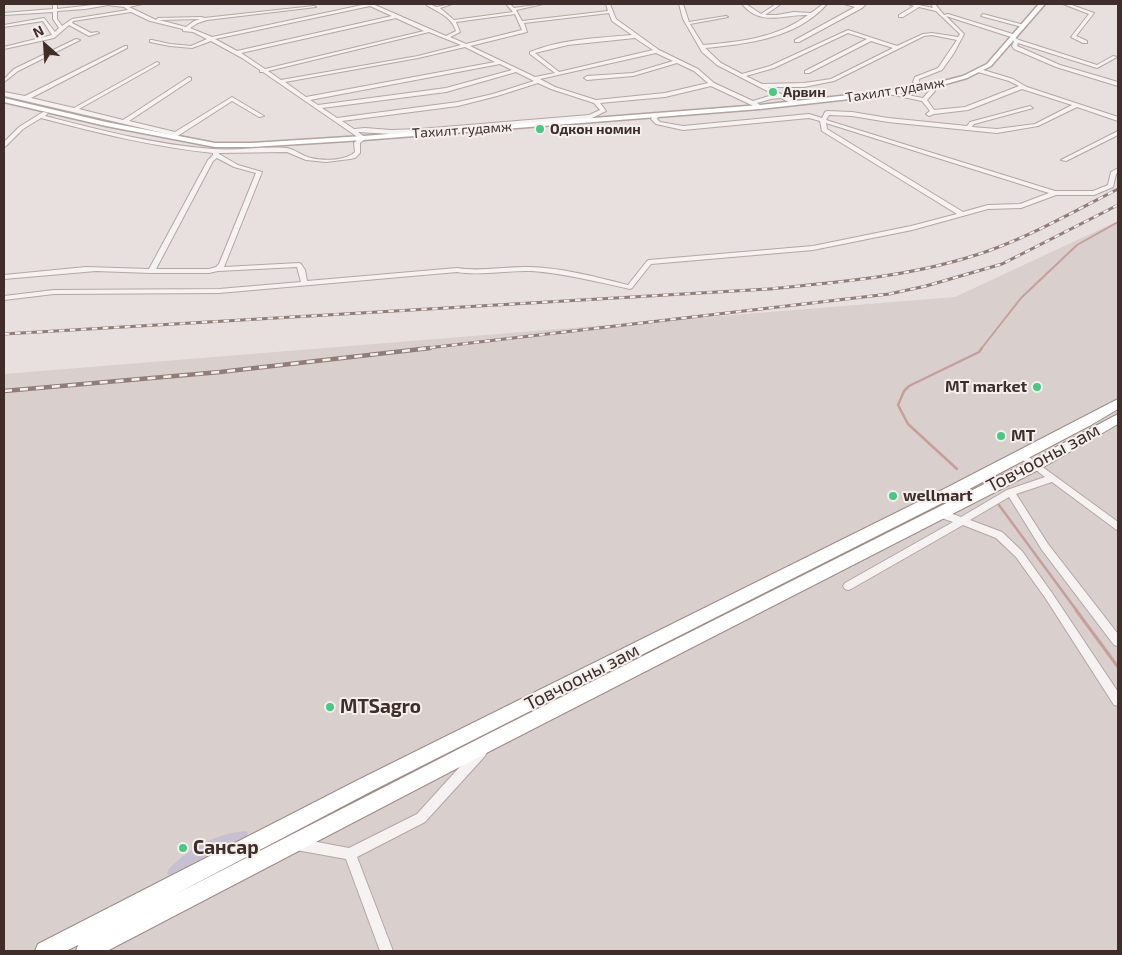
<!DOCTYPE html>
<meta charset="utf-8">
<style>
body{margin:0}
#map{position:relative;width:1122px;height:955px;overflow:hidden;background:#e8e0de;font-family:"Exo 2",sans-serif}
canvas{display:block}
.frame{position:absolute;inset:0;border:5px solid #3e2d28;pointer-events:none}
.north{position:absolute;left:20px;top:20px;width:50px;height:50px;-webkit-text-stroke:4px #f5efee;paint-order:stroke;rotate:334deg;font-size:14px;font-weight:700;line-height:20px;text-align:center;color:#3e2d28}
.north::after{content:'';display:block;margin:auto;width:18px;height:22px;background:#3e2d28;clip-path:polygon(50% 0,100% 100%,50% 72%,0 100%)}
</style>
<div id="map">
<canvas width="1122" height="955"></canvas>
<div class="frame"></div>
<div class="north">N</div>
</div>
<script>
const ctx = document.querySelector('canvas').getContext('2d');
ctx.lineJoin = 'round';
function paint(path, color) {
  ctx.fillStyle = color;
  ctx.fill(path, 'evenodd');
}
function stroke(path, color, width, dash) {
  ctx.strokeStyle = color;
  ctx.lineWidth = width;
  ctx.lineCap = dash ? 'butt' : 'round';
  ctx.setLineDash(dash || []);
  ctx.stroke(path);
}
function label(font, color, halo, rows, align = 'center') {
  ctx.font = font + ' "Exo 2",sans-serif';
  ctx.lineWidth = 4;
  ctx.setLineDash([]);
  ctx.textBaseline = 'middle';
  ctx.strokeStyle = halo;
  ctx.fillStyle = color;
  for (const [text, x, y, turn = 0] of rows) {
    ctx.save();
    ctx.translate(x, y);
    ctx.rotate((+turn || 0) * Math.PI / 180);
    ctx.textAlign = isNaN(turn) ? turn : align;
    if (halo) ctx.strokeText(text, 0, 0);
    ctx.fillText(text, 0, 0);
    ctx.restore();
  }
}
paint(new Path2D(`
 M1118,221V951H4V374L955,297Z`), '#d9cfcd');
paint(new Path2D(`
 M246,831L248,833L247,836L170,875L167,874L168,870C187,849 217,833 246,831Z`), '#c6c0d1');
stroke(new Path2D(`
 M981,349L1021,298L1077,245L1118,222`), '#c79f9a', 2);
stroke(new Path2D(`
 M957,469L908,424L898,405L904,391L909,386L979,352L982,348
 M999,505L1077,611`), '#c79f9a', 2.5);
stroke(new Path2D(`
 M1076,610L1118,667`), '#c79f9a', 3);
const minor = new Path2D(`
 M55,4L57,5V9L102,4H142L129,7L156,20L158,18L202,17L204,18L314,6L316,7L207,20L198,23L190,28L212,37L367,4H376L375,5L446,36L456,31C451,15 436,12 425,4H430L436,7L452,4L440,8L454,20L513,12L506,4H510L514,8L543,4L516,10L522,21L608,11L606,4H610L616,19L659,50L698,69L714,83L753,101L769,96L775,95L717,65L702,52L683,19L679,4H683L689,22L726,16L728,17L690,24L703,45C740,42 777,38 808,15C783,14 761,27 742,4H746L761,14L776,4H781L765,15H777L794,12L811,13L823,4H827C797,38 748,44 705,48L721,63L742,74L770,66L848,30L897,46L923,34L932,33L958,37L960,34L936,11L919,7L903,17H899V15L914,6L908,4H914L933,8L931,4H935L944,15L948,14L1016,35V36L1014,37L1019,40L1097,65L1113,56L1117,57L1097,68L1018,43L1017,46L1060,65L1118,82V86L1056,67L1014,49L1012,46L1014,41L1010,38L1011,37L946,16L964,34L954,53L942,70L919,79V82L924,89L921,91L913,82L915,77L938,68L957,40L932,35L924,36L834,81L804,87H768L796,102L797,103L794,105L781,98L771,99L757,103L763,107L760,109L711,86L665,97L600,103L606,111L590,119L420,133L391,134L358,132L366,138L360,143V153L355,158L350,159L326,162L306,160L287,152L219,153V154L238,165L262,172L224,267L299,263L301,264L305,270L307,281L457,268C482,272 505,266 530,267C563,268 596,277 628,285L647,261L649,260L813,246L911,226L957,214L822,131L820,121L809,118L683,130L656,124L651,119L654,114L656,113L659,115L657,119L660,122L683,126L809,114L822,118L825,112L827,111L852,112L888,118L967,126L970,122L1030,106L1033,108L974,124L972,127L997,129L1035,124L1072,105L1022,89L968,110L934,114L929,116L926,114L930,111L922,101L884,93L887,91L923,98L929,91L928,86H932L935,91L927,100L934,110L965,107L1019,86L1009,81L978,72L977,71L980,69L1013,79L1027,87L1118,117V121L1077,107L1038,126L997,133L888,122L852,116L829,115L826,120L1055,191H1093L1108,185L1111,172L1118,168V172L1116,174L1113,187L1094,195H1056L1021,208L988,209L912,230L813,250L651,264L632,288L630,289C597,282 564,273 531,271C506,270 482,276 457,272L219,293L54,294L4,300V296L54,290L219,289L301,282L297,267L218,271L209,273H151L96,271L4,279V275L86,267L149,269L208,160L213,155V153C154,147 98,133 41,118L23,129L6,146L4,147V142L19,127L43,112L48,113L45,116C100,130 156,145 213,149C237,151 262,146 286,148C295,149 302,156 311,158C323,161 346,161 355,152L354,143L359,138L263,72H260V70L242,58L211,41L192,48L170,46L150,42V40H152L170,44L191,46L207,39L193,32L183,31V29L150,21L131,12L73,21L72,23L91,33L97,32L99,33L89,36L69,25L54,38L4,49V47L52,35L43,21L4,27V25L44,18L55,32L59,28L53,19V12L4,15V13L53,9V5ZM108,5L124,7L128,10L72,19L62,26L57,19V11L85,9ZM370,6L392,16L237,51L215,39ZM609,13L612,21L632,35C598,38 562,39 530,52V54L555,73L535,77L470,46L527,32L524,23ZM515,14L522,30L466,44L450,37L460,32L456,22ZM396,18L424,31L265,69L241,53ZM200,19L194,21L186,27L159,20ZM429,32L461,45L418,56L281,80L268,71ZM848,33L867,39L805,71V73H809L871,41L893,48L831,79L804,83L762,84L746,76L774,68ZM635,38L653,50L559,72L535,53L568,45ZM465,47L495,62L306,97L285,82L418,58ZM656,53L673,61L633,73L587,76L584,78L587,80L633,76L677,63L694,71L708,83L665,93L596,100L555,87L540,79ZM500,64L512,70L446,88L318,105L310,100ZM516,72L534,81L493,94L458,102L337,118L322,108L446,92ZM538,83L551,89L594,103L600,110L589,115L420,129L391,130L365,128L354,129L342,121L458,106L497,96ZM826,123L1049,193L1020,204L988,205L963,212L827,129ZM217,158L234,167L256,173L219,264L216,267L209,269H156L213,161Z
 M844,4L858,5L866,4L862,8L799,42H795V40L855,7Z
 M1063,4H1069L1094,13L1076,36L1087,41V43H1083L1071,37L1089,14Z
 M983,14L1024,25V26L1022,27L981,16Z
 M76,39L80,40L18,71L4,82V79L14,69Z
 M125,46H127V48L31,98L74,108L157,62L159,63V64L79,109L123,120L189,77L191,78V80L129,121L175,132L232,97L264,116L259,117L232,101L173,139L170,137L172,135L4,96V92L25,96Z
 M1118,131V135L1066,161L1061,160Z
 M1022,452L1118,522V531L1052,482L1016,494L1048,544L1118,634V646L1114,645L1042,550L1009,497L970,520L1002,532L1022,551L1052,593L1118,692V706L1114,705L1046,599L1016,557L996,538L963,525L851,589L848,590L845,589L843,586L845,583L953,522L936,516L934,513L936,510L939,509L961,517L1007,490L1045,477L1019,457L1018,455Z
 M481,747L485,748L487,752L485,756L425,822L357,857L393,951H380L346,859L296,850L292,848L290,844L292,840L296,838L349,848L417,814L477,748Z`);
const major = new Path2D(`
 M1039,4H1045L991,66L967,78L921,91L760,109L363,140L252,147H215L106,126L4,102V98L106,122L215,143H252L363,136L760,105L921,87L963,76L987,64Z`);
const highway = new Path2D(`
 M1118,399V409L1091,425L958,495L370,792L172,896L484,736L1030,461L1118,414V424L1040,469L496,748L107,951H76L78,945L66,951H35L38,944L358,780L948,487Z`);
stroke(minor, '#b2a7a4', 2);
stroke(major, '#b3a29e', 3);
stroke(highway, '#9e8b86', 2);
paint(minor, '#f6f2f1');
paint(major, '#fff');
paint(highway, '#fff');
const railFar1 = new Path2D(`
 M4,334L768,289C842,282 917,276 988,251C1033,235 1075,211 1118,189
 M419,349L889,294L926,286L1002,264L1118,205`);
const rail = new Path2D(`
 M4,391L220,372L430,348`);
stroke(railFar1, '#917d78', 3);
stroke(rail, '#917d78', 4.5);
stroke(railFar1, '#f5efee', 2, [5.5]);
stroke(rail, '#f5efee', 2.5, [8]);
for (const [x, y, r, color] of [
 [773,92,5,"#45cb80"],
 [540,129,5,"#45cb80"],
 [1037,387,5,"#45cb80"],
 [1001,436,5,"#45cb80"],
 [893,496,5,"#45cb80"],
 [330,707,5,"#45cb80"],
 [183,848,5,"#45cb80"]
]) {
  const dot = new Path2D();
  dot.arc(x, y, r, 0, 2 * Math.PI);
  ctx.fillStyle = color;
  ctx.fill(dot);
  stroke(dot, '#f5efee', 2);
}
label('14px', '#3e2d28', '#f5efee', [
 ["Тахилт гудамж",895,90,-9],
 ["Тахилт гудамж",462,130,-4]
]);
label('bold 14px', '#3e2d28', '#f5efee', [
 ["Арвин",783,92],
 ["Одкон номин",550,129]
], 'left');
label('bold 16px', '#3e2d28', '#f5efee', [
 ["MT market",1027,387,"right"],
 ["МТ",1011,436],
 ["wellmart",903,496]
], 'left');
label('19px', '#3e2d28', '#f5efee', [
 ["Товчооны зам",1043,458,-28],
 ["Товчооны зам",582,677,-27]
]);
label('bold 19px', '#3e2d28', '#f5efee', [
 ["MTSagro",340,707],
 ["Сансар",193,848]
], 'left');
</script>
